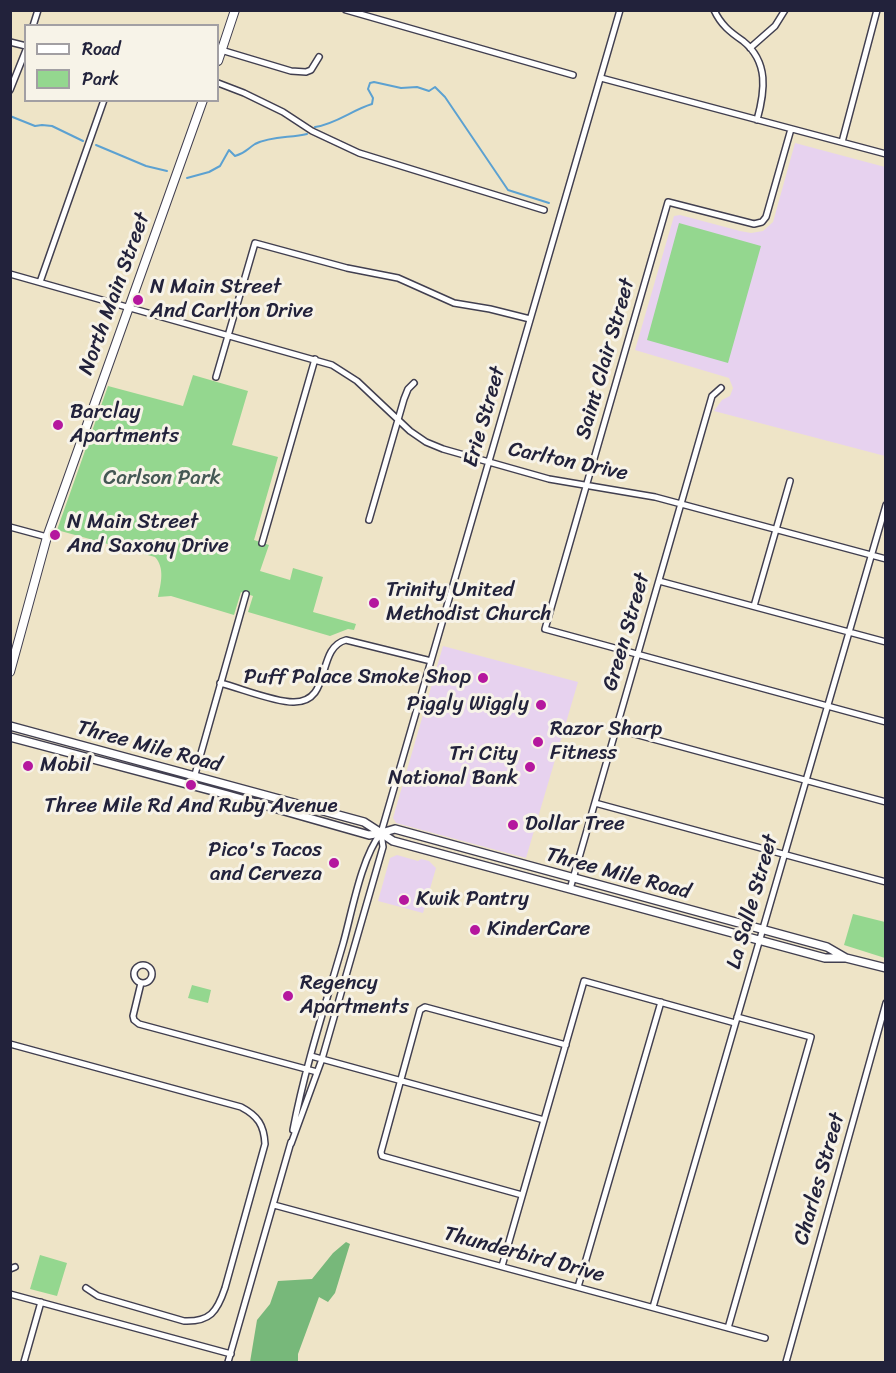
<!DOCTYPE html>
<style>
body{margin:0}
#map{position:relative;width:896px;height:1373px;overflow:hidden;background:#eee4c7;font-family:Sriracha,sans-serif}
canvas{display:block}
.frame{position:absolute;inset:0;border:12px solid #22223b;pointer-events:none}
.legend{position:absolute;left:24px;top:24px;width:195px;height:78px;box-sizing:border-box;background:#f7f3e8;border:2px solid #a29fa3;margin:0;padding:8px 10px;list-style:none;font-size:18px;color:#22223b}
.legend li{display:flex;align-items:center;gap:12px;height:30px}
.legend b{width:30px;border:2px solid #a29fa3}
</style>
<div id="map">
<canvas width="896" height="1373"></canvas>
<div class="frame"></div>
<ul class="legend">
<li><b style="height:8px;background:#fff"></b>Road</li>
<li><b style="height:16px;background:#94d78f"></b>Park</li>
</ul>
</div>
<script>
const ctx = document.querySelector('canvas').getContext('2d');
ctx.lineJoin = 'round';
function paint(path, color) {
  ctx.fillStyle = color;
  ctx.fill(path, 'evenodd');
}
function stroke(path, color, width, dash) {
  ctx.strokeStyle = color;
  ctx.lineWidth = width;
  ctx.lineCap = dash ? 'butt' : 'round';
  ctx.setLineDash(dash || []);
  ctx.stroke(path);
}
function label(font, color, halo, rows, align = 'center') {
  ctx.font = font + ' Sriracha,sans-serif';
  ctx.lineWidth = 6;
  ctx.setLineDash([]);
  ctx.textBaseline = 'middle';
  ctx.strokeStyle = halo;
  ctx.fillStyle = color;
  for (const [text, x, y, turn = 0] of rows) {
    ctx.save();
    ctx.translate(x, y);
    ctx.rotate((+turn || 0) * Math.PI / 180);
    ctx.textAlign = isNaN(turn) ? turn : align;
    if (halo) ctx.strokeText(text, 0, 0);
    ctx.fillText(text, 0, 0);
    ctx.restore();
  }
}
paint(new Path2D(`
 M795,143L885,167V456L714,411L722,400L730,396L733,388L729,378L635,350L674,216L680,215L740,231L751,233L763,231L773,222Z
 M443,646L578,682L526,858L396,823L393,818Z
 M397,855L418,861L421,859L429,861L436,868L423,913L378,901L390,858Z`), '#e7d2ef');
paint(new Path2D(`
 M679,223L761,246L728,363L647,340Z
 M193,375L248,391L232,445L278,457L254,540L269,545L260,571L290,580L293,568L323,577L313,612L356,624L354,630L348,629L330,636L248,612L253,596L241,592L234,615L171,596L158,597C161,583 165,568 155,557L57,530L108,386L183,406Z
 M853,914L885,922V958L844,945Z
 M192,985L211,990L208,1003L188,998Z
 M40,1255L67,1263L57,1296L30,1289Z`), '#94d78f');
paint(new Path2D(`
 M346,1242L350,1244L335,1293L328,1302L319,1297L298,1354V1362H250L257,1320L270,1304L278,1281L312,1279L333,1253Z`), '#77b87a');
stroke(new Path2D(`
 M10,116L35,126L42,125L52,126L83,141
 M315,127C336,124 352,110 372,104L373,98L368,89L370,83L374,82L401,88L417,87L429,91L435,87L445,97L508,190L549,203
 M96,145L146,166L167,171
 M187,178L209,172L220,166L229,150L235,156C246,153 247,149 255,144C271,136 290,138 307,134`), '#5ca1d1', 2);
const minor = new Path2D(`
 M346,10L573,75
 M714,10C721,25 730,32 743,41C769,62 765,91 757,120
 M33,26L38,10
 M10,42L26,46
 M750,48L775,26L785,10
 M221,50L291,71L306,72L311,70L319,57
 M601,78L886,154
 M218,83L244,93L283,112L312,131L359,153L544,210
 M10,90L26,50
 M791,129L766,217L762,222L754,224L668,202L545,629L886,722
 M842,142L877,10
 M10,274L332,365L357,381L410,431L426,442L443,449L549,479L655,497L886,559
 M40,282L104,100
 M216,377L255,243L347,268L398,278L454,303L490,309L530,319
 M369,520L404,399L408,389L414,383
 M10,527L47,537
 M262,543L315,359
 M659,581L886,642
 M754,606L790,481
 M220,683C240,688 274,702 293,702C333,703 315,648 346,640L431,661
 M616,729L886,802
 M192,785L246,594
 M595,803L886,882
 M570,889L712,396L721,388
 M134 974a9 9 0 1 1 18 0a9 9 0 1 1-18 0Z
 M141,983L133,1016L134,1020L139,1024L317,1072
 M10,1044L241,1107C258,1116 264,1125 265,1144L225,1288C217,1312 210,1322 184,1321L98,1296L86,1288
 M311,1056L544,1120
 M293,1130C305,1067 325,1006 343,944C352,912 361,858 381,833
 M291,1144L322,1059L383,847L381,833L620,10
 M522,1195L382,1156L381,1152L420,1010L425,1007L566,1045
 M274,1205L765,1338
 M502,1266L584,981L735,1023
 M10,1269L15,1267
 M578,1287L661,1002
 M10,1294L231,1354
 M653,1307L886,505
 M728,1328L811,1037L737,1017
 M24,1362L41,1302
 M228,1362L291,1142
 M786,1362L886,1003`);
const tertiary = new Path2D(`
 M10,726L364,822L381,833L369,835L228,795L10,737
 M381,833L393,841L825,958H846L886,968
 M381,833L395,829L827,947L846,958`);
const secondary = new Path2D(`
 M218,61L235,10
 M10,672L47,537L203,100`);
stroke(minor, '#413f50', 8);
stroke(tertiary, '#413f50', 10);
stroke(secondary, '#413f50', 10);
stroke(minor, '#fff', 5);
stroke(tertiary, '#fff', 7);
stroke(secondary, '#fff', 8);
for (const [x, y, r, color] of [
 [138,300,6,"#b5179e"],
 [58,425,6,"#b5179e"],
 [55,535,6,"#b5179e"],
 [374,603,6,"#b5179e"],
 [483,678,6,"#b5179e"],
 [541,705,6,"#b5179e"],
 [538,742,6,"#b5179e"],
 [28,766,6,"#b5179e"],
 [530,767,6,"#b5179e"],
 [191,785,6,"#b5179e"],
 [513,825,6,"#b5179e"],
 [334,863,6,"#b5179e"],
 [404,900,6,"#b5179e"],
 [475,930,6,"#b5179e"],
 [288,996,6,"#b5179e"]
]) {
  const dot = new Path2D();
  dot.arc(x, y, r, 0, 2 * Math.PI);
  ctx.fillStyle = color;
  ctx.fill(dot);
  stroke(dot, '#f7f3e8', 2);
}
label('21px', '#22223b', '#f7f3e8', [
 ["N Main Street",150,288],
 ["And Carlton Drive",150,312],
 ["Barclay",70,413],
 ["Apartments",70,437],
 ["N Main Street",67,523],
 ["And Saxony Drive",67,547],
 ["Trinity United",386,591],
 ["Methodist Church",386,615],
 ["Puff Palace Smoke Shop",471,678,"right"],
 ["Piggly Wiggly",529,705,"right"],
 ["Razor Sharp",550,730],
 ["Fitness",550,754],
 ["Tri City",518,755,"right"],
 ["National Bank",518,779,"right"],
 ["Mobil",40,766],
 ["Three Mile Rd And Ruby Avenue",191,807,"center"],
 ["Dollar Tree",525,825],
 ["Pico's Tacos",322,851,"right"],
 ["and Cerveza",322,875,"right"],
 ["Kwik Pantry",416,900],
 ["KinderCare",487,930],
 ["Regency",300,984],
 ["Apartments",300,1008]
], 'left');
label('21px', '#22223b', '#f7f3e8', [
 ["North Main Street",115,294,-70],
 ["Saint Clair Street",606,359,-74],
 ["Erie Street",485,417,-74],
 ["Carlton Drive",568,462,12],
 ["Green Street",627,632,-74],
 ["Three Mile Road",149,747,15],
 ["Three Mile Road",618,874,15],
 ["La Salle Street",753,902,-74],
 ["Charles Street",820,1179,-74],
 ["Thunderbird Drive",524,1255,15]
]);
label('21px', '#445854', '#f7f3e8', [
 ["Carlson Park",162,479]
]);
</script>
